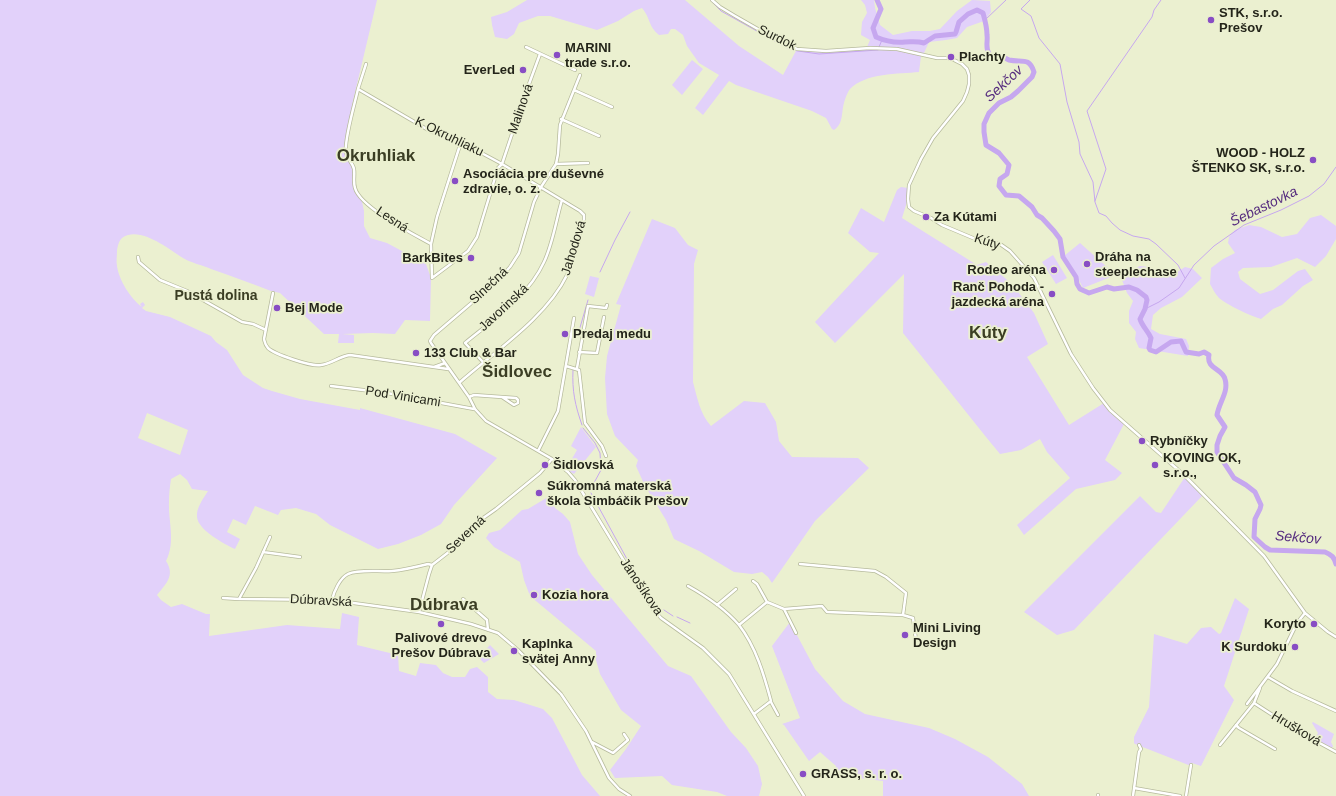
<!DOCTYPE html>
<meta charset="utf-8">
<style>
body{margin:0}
canvas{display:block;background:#ebf0d0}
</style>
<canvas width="1336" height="796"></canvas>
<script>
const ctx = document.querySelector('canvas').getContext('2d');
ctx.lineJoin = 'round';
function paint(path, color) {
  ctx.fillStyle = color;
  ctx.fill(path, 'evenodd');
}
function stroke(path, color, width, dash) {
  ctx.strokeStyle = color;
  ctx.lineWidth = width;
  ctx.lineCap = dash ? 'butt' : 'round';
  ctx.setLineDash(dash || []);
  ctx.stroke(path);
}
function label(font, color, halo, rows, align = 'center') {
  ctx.font = font + ' Helvetica,sans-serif';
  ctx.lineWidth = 3.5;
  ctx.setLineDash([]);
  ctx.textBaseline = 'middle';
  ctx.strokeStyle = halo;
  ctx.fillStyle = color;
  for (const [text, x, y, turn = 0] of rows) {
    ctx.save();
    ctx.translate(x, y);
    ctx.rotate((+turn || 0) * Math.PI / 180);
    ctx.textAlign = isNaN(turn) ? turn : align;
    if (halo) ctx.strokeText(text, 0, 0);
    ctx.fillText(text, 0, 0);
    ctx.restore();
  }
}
paint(new Path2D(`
 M0,0H377L353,101L344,148L353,169L354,188L361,197L364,211V226L370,238L387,243L426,264L431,278L430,321L405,320L395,334L373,333L342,334L354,335V343H338L339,334H324L280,293L271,291C251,283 231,276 211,269C202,265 191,263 183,258C169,249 145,230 128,235C120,237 118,243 117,251C117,256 116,261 117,266C119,280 130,298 142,307L140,304L143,302L145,305L142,308L146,311L170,317L211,336L216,342L227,350L243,375L263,388L272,391L300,399L360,410V408L455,434L497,458L454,505L441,524L421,535L398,544L378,549L330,525L316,514L296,508L281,510L278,515L255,506L246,525L233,519L227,532L240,539L235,549C224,544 198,530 197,517C196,508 203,499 208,491L192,489L187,480L180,474L171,479C170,486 169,493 169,501C168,521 176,542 166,561C175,575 167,583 157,595L161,600L171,607L182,604L206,614H210L209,636L287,625L340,629L342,613L359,617L357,645L398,655L399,671L416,676L420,663L436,665L443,673L452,677H465L470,669L477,667L488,677V692L497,699L514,700L543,709L552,718L582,775L600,796H0ZM147,413L188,430L180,455L138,438Z
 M527,0H685L739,46L783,75L797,49L823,50L867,47L870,40L861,35L862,22L867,13L865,5L861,0H874L875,8L880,25L893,35L912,31H930L940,29L957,11L972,0L990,1L991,12L984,21L967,27L957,38L946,40L929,42L924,53L921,56L919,72C899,74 865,73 850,89C848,91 845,99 844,103C841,113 844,123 834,130L832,129L826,118L812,111L736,85L729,81L703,115L695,108L719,75L699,63L687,46L683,35L675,29H671L668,34L659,35C648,26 651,19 642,8L634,11L618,21L597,30L550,16H538L519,23L514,34L507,39L495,37L492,25L491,17L507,12Z
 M692,60L703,69L682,95L672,85Z
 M901,187L908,188L907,202L902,218L977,265L986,262L1012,284L1034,313L1048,344L1027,357L1069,425L1104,403L1113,414L1124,424L1105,460L1122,473L1115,480L1076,489L1024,535L1017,525L1070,478L1047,452L1040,439L1021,450L1000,454L986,437L903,333L904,274L835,343L815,322L879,253L870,252L848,233L861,208L884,222L897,190Z
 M1321,215L1336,226V239L1326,256L1315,267L1297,258L1271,267L1243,268L1238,272L1240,279L1260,294L1273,290L1298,271L1305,269L1313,280L1303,286L1282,305L1273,309L1261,319C1251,316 1227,305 1219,298C1215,294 1213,289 1210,284L1211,268L1223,259L1235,253L1228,243L1229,237L1235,230L1249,225L1261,227L1282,237L1297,234L1310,218Z
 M652,219L675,228L688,245L698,250L694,264L693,382C697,397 700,414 711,426L744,401L765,403L776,422L779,441L792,457L858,458L869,468L815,521L772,583L768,577L762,572L752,574L734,572L699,551L674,539L666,520L645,486L636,466L638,460L615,436L607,414L605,378L607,356L621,305L616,304Z
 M1080,243L1116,275L1083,288L1075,272L1064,256Z
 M1053,255L1067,278L1056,284L1042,262Z
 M1140,266L1149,267L1163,276L1174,274L1185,267L1193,269L1202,278L1182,297L1161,308L1153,315L1151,329L1160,334L1186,339L1189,346L1188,356L1139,348L1135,339L1136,332L1129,323V311L1133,301L1127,293L1122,280L1124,273Z
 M590,276L599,278L594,297L585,294Z
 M581,427L596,447L574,474L566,469L577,450L571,446Z
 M1185,477L1203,495L1074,630L1057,635L1024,612L1140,496L1156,512L1161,513Z
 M548,497L555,508L563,514L570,522L578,554L592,575L668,666L691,676L731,732L746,748L758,766L762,784L759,796H727L717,792L672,785L662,776L615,778L610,770L626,749L641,726L621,710L600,674L596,660V651L530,596L524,580L520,562L494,547L486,538L489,533L500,530L522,510L528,509Z
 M1235,598L1249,609L1224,686L1234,700L1201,766L1192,763L1191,766L1135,744L1134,743V737L1149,707L1154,634L1187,644L1201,628L1211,627L1219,634L1221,633Z
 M790,622L815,669L843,701L865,714L929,728L955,739L988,757L1022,784L1029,796H883V781L834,775L836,766L820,752L809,761L784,725L782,724L800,718L772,646Z
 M490,645L499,654L484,663L478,657Z
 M1313,722L1334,734L1331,742L1333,746L1332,748L1315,739L1318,733L1312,723Z`), '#e2d1fa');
stroke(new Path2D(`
 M710,0L721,11L789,49L798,51L819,54L878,50
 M1030,0L1021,9L1031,16L1039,38L1060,64L1067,102L1079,142L1080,154L1093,182L1095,202L1099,213L1106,216L1112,223L1120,230L1133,236L1149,239L1156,244L1178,265L1185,278
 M985,20L1006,0
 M879,47L882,40
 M1095,201L1106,169L1087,111L1152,17L1154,10L1161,0
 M600,272L615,240L630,212
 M1145,309L1159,302L1179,288L1194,265L1214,246L1244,225L1281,210L1309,196L1324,184L1336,167
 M579,331L588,300
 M573,370C572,391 575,405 582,425
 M583,428L595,443L600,453L601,470L595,481L589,489
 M591,493L634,572L648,593
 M664,610L673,616
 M677,617L690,623`), '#c6a7ef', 1);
stroke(new Path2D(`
 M877,0L881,9L873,28L876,37C885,41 895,43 905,42C912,42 917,41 924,43L935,36L955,34L956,32L959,22L968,14L977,10L983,13C985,20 987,28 987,35C988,41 985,48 989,54C993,60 998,56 1003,57C1005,58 1007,59 1009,60C1021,63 1029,56 1034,72L1032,77L1018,91L1011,97L999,103L989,113L984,124V132L986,145L999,153L1009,165L1007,174L1000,179L999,186L1006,195L1019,196L1032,207L1037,215L1042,218L1054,231L1060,239L1063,257L1076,277L1077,284L1080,289L1089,293L1107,287L1114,289L1129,287L1137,290L1146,297L1147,300L1145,309L1140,319C1142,326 1148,331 1151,338L1149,348L1150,350L1156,352L1171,342L1181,341L1186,352L1199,354L1204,352L1209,355C1206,369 1222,368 1225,379C1229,392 1219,402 1217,415L1225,427L1220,436L1217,445V452L1234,478L1246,485L1255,492L1261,505L1260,509L1255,519L1254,537L1265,547L1270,550L1325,552C1332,555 1334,557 1336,564`), '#c6a7ef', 5);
const street = new Path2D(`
 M712,0L720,7L735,16L784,44L797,49L826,51L870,48L897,49L937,58H950L962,64L967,69L969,75V84L967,92L963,101L933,138L921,159L909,185L908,199L909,207L914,211L931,218L942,225L980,241L1000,244L1010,251L1034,278L1071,354L1093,388L1110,410L1184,475L1264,556L1305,613L1328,632L1336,637
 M526,47L575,70
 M366,64L358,89L430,131L461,142L502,164L580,211L584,215V220C578,238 575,258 567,275C547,317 494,352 459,383
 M580,75L560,125L558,154L556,164L541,187L534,202L519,253L510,267L496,282L434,335L430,341L431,343L469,397L475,409L486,421L552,459L568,472L575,480L653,609L661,618L703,648L729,674L804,796
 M358,89C355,103 344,140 346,152C347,159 353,163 354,169C355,175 353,182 355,188C360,207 413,234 431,244L437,217L461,142
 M574,90L612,107
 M561,119L599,136
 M556,164L588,163
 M431,244L432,278L468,251L477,237L498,168L502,164L525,95L540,54
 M138,257L139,262L160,280L187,291L242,322L253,324L266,330
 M273,293L264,339C265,343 265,345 268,348C274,354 311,367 321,365C331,364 340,356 350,355L448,369
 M579,352L597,353L604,317
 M483,362L465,343C494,319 528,297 544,262C553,243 556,220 562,200
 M566,366L579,370L585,423L602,446L606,456
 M434,367L445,363
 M577,368L588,306L606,308L607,305
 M331,386L387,393L474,409
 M469,397L474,395L516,398L518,400V403L514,405L502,397
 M538,451L558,411L574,318
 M263,552L300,557
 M800,564L875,571L886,577L906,593L903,615L913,618L916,640
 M753,581L757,584L767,602L784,609L822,606L827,612L903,615
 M688,586C706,596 726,610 739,625C756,647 764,675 771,701L754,714
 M223,598L239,599L332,600L419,612L471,624L498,633L518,650L561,694L586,731L609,778L619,789L630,796
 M239,599L256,568L270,537
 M463,599L487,620L488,630
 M332,600C334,591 340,578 348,574C359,569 379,572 392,571C404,570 416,567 428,564L432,565
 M717,605L736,589
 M784,609L796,633
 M419,612L429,574L432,565L463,541L473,526L479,521L496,509L540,473L552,459
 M739,625L767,602
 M1268,677L1292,691L1336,711
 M1260,688L1254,703L1299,732L1336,752
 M771,702L778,715
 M1247,704L1277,664L1297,623L1305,613
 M1236,725L1239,728L1275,749
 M592,742L613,753L628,740L624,734
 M1220,745L1254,703
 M1134,788L1180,796
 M1098,796V795
 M1133,796L1139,752L1141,749L1139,745
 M1186,796L1191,765`);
stroke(street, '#b7bb9d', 4);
stroke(street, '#fff', 2.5);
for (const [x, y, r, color] of [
 [1211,20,4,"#884dc4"],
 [557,55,4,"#884dc4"],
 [951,57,4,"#884dc4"],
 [523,70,4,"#884dc4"],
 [1313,160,4,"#884dc4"],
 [455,181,4,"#884dc4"],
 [926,217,4,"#884dc4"],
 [471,258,4,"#884dc4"],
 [1087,264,4,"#884dc4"],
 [1054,270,4,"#884dc4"],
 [1052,294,4,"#884dc4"],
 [277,308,4,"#884dc4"],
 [565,334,4,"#884dc4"],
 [416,353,4,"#884dc4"],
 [1142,441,4,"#884dc4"],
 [545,465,4,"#884dc4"],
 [1155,465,4,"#884dc4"],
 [539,493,4,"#884dc4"],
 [534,595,4,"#884dc4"],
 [441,624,4,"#884dc4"],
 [1314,624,4,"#884dc4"],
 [905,635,4,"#884dc4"],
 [1295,647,4,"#884dc4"],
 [514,651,4,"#884dc4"],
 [803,774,4,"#884dc4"]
]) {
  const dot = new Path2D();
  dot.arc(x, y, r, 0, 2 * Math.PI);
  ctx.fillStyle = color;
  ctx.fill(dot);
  stroke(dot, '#ebf0d0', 1.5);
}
label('bold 13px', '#24251a', '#ebf0d0', [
 ["STK, s.r.o.",1219,13],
 ["Prešov",1219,28],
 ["MARINI",565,48],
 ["trade s.r.o.",565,63],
 ["Plachty",959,57],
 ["EverLed",515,70,"right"],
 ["WOOD - HOLZ",1305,153,"right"],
 ["ŠTENKO SK, s.r.o.",1305,168,"right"],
 ["Asociácia pre duševné",463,174],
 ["zdravie, o. z.",463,189],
 ["Za Kútami",934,217],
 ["Dráha na",1095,257],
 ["steeplechase",1095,272],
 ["BarkBites",463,258,"right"],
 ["Rodeo aréna",1046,270,"right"],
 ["Ranč Pohoda -",1044,287,"right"],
 ["jazdecká aréna",1044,302,"right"],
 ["Bej Mode",285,308],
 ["Predaj medu",573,334],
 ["133 Club & Bar",424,353],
 ["Rybníčky",1150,441],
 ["KOVING OK,",1163,458],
 ["s.r.o.,",1163,473],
 ["Šidlovská",553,465],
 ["Súkromná materská",547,486],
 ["škola Simbáčik Prešov",547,501],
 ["Kozia hora",542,595],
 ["Koryto",1306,624,"right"],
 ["Mini Living",913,628],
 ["Design",913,643],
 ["Palivové drevo",441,638,"center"],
 ["Prešov Dúbrava",441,653,"center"],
 ["Kaplnka",522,644],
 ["svätej Anny",522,659],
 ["K Surdoku",1287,647,"right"],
 ["GRASS, s. r. o.",811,774]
], 'left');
label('13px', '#24251a', '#ebf0d0', [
 ["Surdok",777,38,26],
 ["Malinová",521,109,-71],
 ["K Okruhliaku",449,137,26],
 ["Lesná",392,220,33],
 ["Kúty",987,242,18],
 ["Jahodová",574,248,-73],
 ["Slnečná",489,286,-43],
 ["Javorinská",504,308,-43],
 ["Pod Vinicami",403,397,9],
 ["Severná",466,535,-43],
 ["Jánošíkova",641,587,56],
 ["Dúbravská",321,601,3],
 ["Hrušková",1296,729,31]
]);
label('italic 14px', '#552b7e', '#ebf0d0', [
 ["Sekčov",1004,84,-43],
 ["Šebastovka",1264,207,-26],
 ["Sekčov",1298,538,5]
]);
label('bold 14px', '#3b3e24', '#ebf0d0', [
 ["Pustá dolina",216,296]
]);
label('bold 17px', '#3b3e24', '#ebf0d0', [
 ["Okruhliak",376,156],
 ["Kúty",988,333],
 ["Šidlovec",517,372],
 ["Dúbrava",444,605]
]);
</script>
